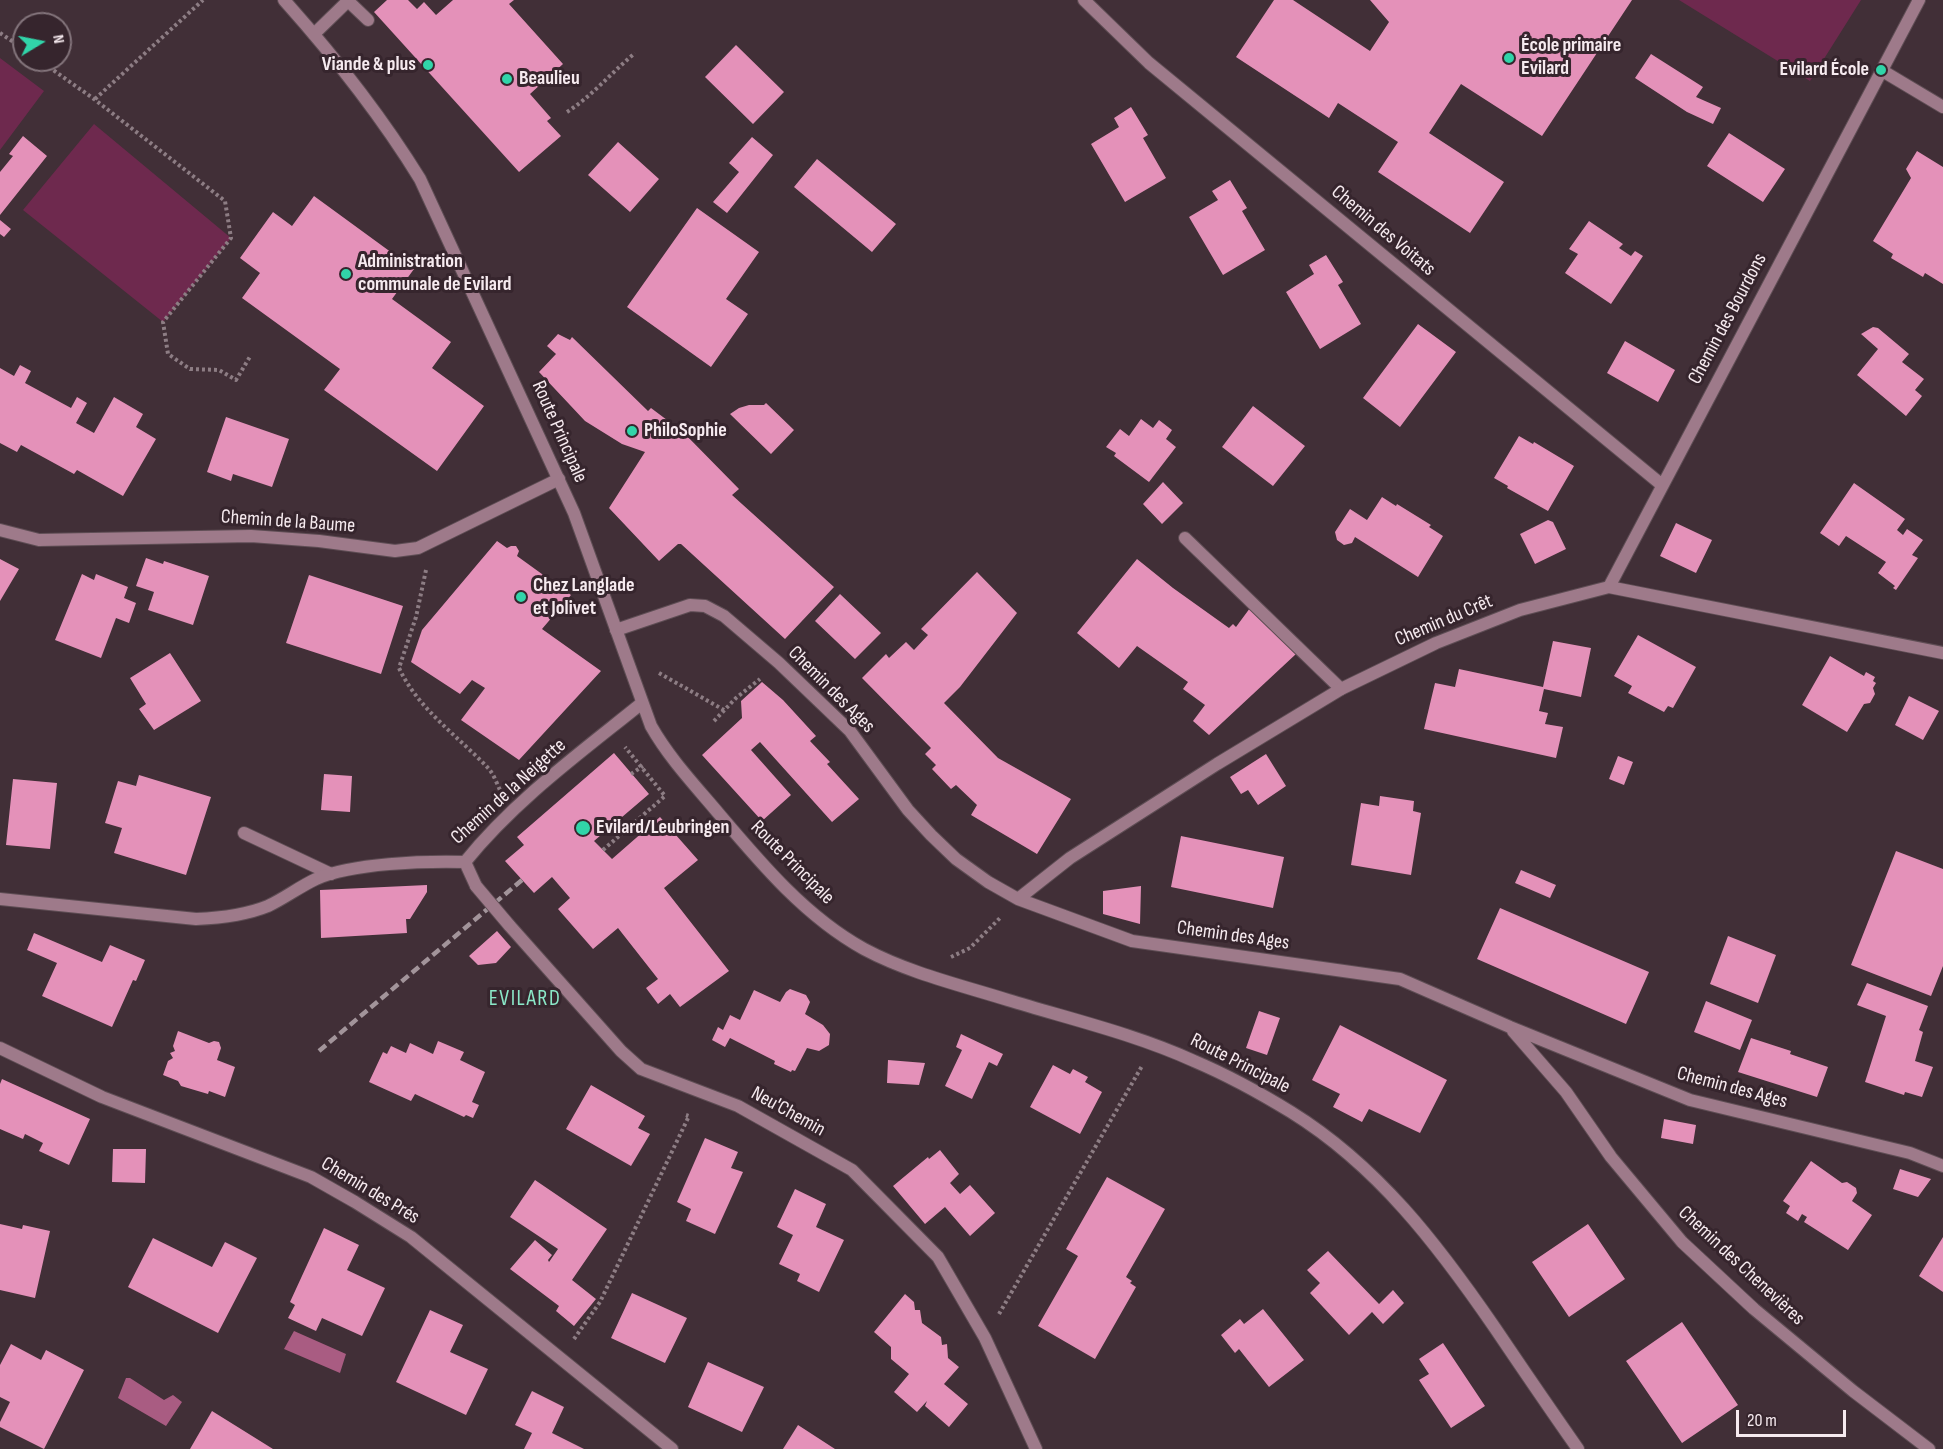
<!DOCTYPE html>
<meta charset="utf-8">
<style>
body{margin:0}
#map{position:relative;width:1943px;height:1449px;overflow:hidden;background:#412f37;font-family:"Sofia Sans Condensed",sans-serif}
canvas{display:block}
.north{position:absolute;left:12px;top:12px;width:60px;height:60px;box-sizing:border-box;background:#36252d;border:2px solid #83747b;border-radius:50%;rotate:80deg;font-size:16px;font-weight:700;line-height:24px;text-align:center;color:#f6eaef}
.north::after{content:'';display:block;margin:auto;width:21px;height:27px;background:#31d4a9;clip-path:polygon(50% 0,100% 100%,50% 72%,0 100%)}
.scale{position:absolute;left:1736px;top:1410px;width:110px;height:27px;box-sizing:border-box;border:3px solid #f6eaef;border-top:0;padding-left:8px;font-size:18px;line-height:21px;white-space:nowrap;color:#f6eaef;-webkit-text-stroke:4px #36252d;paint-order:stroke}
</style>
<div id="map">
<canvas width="1943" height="1449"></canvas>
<div class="north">N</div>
<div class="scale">20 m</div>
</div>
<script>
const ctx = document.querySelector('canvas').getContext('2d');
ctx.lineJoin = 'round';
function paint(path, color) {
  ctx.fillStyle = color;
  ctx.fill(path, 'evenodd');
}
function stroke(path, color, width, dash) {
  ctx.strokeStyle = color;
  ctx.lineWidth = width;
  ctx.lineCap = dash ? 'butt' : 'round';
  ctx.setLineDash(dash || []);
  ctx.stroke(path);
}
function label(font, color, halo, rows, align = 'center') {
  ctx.font = font + ' "Sofia Sans Condensed",sans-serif';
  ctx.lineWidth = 6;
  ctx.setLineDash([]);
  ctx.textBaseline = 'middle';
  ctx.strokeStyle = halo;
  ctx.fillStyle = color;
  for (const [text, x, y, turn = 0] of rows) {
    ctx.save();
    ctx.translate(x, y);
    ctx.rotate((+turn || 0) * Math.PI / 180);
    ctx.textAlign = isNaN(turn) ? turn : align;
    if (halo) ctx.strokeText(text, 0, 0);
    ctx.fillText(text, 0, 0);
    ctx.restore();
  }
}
paint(new Path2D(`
 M1679,0H1861L1810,81Z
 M0,58L44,91L0,150Z
 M94,124L231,238L163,322L23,210Z`), '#6e294e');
paint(new Path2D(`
 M294,1331L346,1354L340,1373L284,1349Z
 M126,1378H130L164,1400L173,1395L182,1402L166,1426L118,1398Z`), '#a95c82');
paint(new Path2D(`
 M387,0H408L417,9L424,2L436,15L453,0H514L509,4L563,64L530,94L551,118L547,121L561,136L519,172L374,12Z
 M1274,0H1293L1370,51L1389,22L1370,0H1632L1542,136L1461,84L1429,133L1504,182L1470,233L1378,172L1398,142L1338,103L1329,118L1236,57Z
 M736,45L784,92L753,124L705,77Z
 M1651,54L1703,87L1696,97L1721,108L1713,124L1687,112L1635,78Z
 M1131,107L1148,135L1143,138L1166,178L1125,202L1091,144L1119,127L1114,118Z
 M1729,133L1785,169L1763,202L1707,166Z
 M23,136L47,156L0,215V172L13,156L9,154Z
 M752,137L773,155L727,213L713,202L739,172L729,163Z
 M618,142L659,179L630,212L588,175Z
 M1917,151L1943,167V284L1925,273L1923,277L1891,258L1893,254L1873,241L1911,178L1906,169Z
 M817,159L896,224L872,252L794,187Z
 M1230,180L1247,208L1242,211L1265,250L1223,275L1189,217L1218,200L1212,191Z
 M314,196L414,269L392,299L451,342L432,368L484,406L437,471L324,390L340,369L242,298L260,273L240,258L273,212L292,226Z
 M697,208L759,252L726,299L748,314L711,367L627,307Z
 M0,220L11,229L4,237L0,234Z
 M1589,221L1623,244L1619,248L1631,256L1635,251L1643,256L1611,304L1565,273L1578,254L1569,249Z
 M1326,255L1343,282L1338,285L1361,324L1320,349L1286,292L1314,274L1309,265Z
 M1418,324L1456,352L1400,427L1363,398Z
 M1873,327L1878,328L1909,354L1902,362L1924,379L1915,390L1922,396L1906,416L1857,375L1878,349L1861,334Z
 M558,334L570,340L572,337L648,411L651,408L683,432L739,489L732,495L834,587L785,639L681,544H678L659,561L609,508L645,452L622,444L585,421L539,372L556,354L547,346Z
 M1625,341L1675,370L1658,402L1607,373Z
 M20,365L31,371L25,383L71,408L77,397L87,403L76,423L94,433L114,397L143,414L136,427L156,439L123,496L77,470L74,474L21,445L17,452L0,443V368L14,376Z
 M766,403L794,430L771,454L730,414L739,408L749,405H764Z
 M1253,406L1305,446L1273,486L1222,447Z
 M226,417L289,439L272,487L233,474L231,481L207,472Z
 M1141,419L1153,428L1159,420L1172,430L1166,439L1176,447L1149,482L1114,456L1116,453L1106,447L1120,429L1129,436Z
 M1519,436L1533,444L1534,442L1574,466L1548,511L1507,488L1508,486L1494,478Z
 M1163,482L1183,503L1162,524L1143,504Z
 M1854,483L1905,519L1897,530L1903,535L1907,529L1923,540L1912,555L1918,558L1896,590L1893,588L1895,586L1878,573L1886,562L1846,536L1839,546L1820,533Z
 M1382,497L1396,506L1397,504L1431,525L1429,527L1443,536L1418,577L1355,537L1352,543L1344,545L1337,540L1335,532L1350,509L1367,520Z
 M1548,520L1553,522L1566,549L1535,564L1520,534Z
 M1676,523L1712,540L1696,573L1660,556Z
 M497,541L507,548L511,546H516L519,551L517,556L571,595L542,629L601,671L519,760L461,720L485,688L472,680L460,694L411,662L422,630Z
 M146,558L163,564L164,561L209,576L193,625L148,610L154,592L136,586Z
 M0,559L19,569L0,601Z
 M1137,559L1173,588L1229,628L1233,624L1236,627L1250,608L1296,654L1209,735L1193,721L1205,705L1183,689L1188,682L1137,646L1119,668L1077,633Z
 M977,572L1017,613L960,687L944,703L998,758L1071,799L1037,854L971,815L977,805L956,785L951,789L932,769L936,765L925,754L931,748L862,678L886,654L889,658L906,642L914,650L928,635L921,629Z
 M82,574L94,580L96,574L128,587L124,598L136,603L129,623L116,618L101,658L55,640Z
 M309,575L403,606L381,674L286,643Z
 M840,594L881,633L855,659L815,621Z
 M1638,635L1696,667L1673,708L1668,706L1664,712L1628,693L1632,686L1614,676Z
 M1553,641L1591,648L1581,697L1544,689L1539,711L1548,713L1545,724L1563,727L1556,758L1424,729L1435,683L1455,687L1459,669L1543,687Z
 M170,653L201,701L154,730L139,709L146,704L130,678Z
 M1830,656L1864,676L1866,672L1875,677L1873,681L1876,683L1873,688L1875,694L1870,703L1864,704L1847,732L1802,705Z
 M762,682L783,700L816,736L810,741L830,762L827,764L859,799L832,822L760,742L751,750L791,795L762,821L702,755L742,718L741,701Z
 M1909,696L1939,711L1923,740L1895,725Z
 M614,753L649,794L594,841L612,859L660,817L698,860L664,888L729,971L680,1007L670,994L658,1004L646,988L658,979L618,928L593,949L558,909L570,898L552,877L534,893L505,861L524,845L517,837Z
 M1266,754L1286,786L1258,805L1248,790L1241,794L1230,777Z
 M1618,756L1633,762L1624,785L1609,779Z
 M324,774L352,776L350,812L321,810Z
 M139,775L211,797L186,875L114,853L122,828L105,823L118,781L136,786Z
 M13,779L57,783L50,849L6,845Z
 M1380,796L1414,801L1413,811L1421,813L1411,875L1351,865L1361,803L1379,806Z
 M1181,836L1284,857L1273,908L1171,887Z
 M1896,851L1943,869V966L1931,996L1851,965Z
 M1521,870L1556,885L1550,898L1515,883Z
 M427,885V892L410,919H406L407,933L321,938L320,890Z
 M1141,886L1140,924L1103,914V891Z
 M1500,908L1649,972L1626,1024L1477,959Z
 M497,931L511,947L496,963L478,965L469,956Z
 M34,933L102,962L110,945L145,960L136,981L133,980L112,1027L42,996L57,963L27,950Z
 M1728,936L1776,955L1758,1003L1710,984Z
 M1867,983L1928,1006L1919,1030L1923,1032L1915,1061L1933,1067L1922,1097L1905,1092L1904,1095L1865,1082L1886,1016L1857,1005Z
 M790,989L806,995L810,1002L805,1014L823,1025L830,1034L829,1045L819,1051L807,1048L795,1071L792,1070L791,1072L774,1064L775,1061L730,1038L725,1047L712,1040L718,1027L723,1030L730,1015L740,1020L754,990L780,1002L786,992Z
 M1706,1001L1752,1020L1740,1050L1694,1032Z
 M1259,1011L1280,1018L1267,1055L1246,1048Z
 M1340,1025L1447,1080L1420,1133L1369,1109L1362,1122L1333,1107L1340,1094L1312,1080Z
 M178,1031L209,1043L214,1041L219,1042L221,1048L217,1060L235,1067L225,1097L209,1091L208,1094L181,1086L178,1081L163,1075L168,1061L173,1058L170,1053L175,1051L173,1046Z
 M961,1034L1003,1054L997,1066L989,1062L972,1099L945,1086L962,1050L956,1047Z
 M1751,1038L1791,1051L1790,1054L1828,1067L1817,1097L1738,1072Z
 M438,1041L464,1052L460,1060L485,1072L472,1102L479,1105L473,1118L466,1115L464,1117L415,1094L411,1101L369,1082L383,1052L387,1054L391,1046L406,1053L410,1043L433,1054Z
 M888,1060L925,1063L919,1085L887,1083Z
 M1053,1065L1070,1074L1073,1069L1088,1077L1085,1082L1102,1092L1080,1134L1030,1107Z
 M2,1079L90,1119L69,1165L39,1151L43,1143L25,1134L23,1139L0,1129V1084Z
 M591,1085L645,1116L638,1128L650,1134L631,1166L566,1129Z
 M1664,1119L1696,1125L1693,1144L1661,1138Z
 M705,1138L738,1152L731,1168L743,1172L715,1234L686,1221L691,1209L677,1202Z
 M113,1149H146L145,1183L112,1182Z
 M940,1150L959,1174L950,1183L960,1194L970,1185L995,1213L970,1236L945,1207L925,1224L893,1186L928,1157L929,1159Z
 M1811,1161L1842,1183L1847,1182L1856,1188L1857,1193L1852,1201L1872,1215L1848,1250L1804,1222L1807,1217L1802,1214L1798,1221L1786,1213L1790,1206L1783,1201Z
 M1900,1169L1931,1179L1918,1197L1893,1189Z
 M1107,1177L1165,1209L1126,1277L1132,1281L1130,1283L1136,1287L1095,1359L1038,1326L1078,1256L1066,1249Z
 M535,1180L607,1229L572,1280L596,1299L574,1326L556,1311L559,1306L510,1269L535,1240L552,1255L548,1260L549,1262L558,1249L510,1217Z
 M795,1189L826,1204L816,1227L844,1240L819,1292L797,1281L800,1274L779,1264L793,1235L777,1227Z
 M0,1224L22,1229L23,1225L50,1231L35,1298L0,1290Z
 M1588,1224L1625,1279L1569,1317L1532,1262Z
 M324,1228L359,1245L347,1270L385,1288L362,1336L322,1318L316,1331L288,1318L295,1305L290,1302Z
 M1943,1237V1292L1919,1276Z
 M153,1238L212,1267L225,1242L257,1258L218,1333L128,1287Z
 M1328,1251L1379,1304L1393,1290L1404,1303L1383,1324L1372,1312L1349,1335L1310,1293L1320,1283L1307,1270Z
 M632,1293L687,1318L665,1363L611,1338Z
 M905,1294L914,1302L915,1310H920L922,1323L941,1337L942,1345L947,1344L948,1358L959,1367L944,1384L968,1404L949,1427L925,1406L927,1401L917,1412L894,1392L909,1374L891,1359V1347L874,1332Z
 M1263,1309L1304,1360L1269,1387L1239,1349L1235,1353L1221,1335L1240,1319L1244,1324Z
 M430,1310L463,1325L450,1352L488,1369L466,1415L396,1382Z
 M1682,1322L1738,1405L1682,1443L1626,1361Z
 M1443,1343L1485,1406L1451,1428L1419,1380L1429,1374L1419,1359Z
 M11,1344L41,1360L46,1350L84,1370L44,1449L0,1427V1422L10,1402L0,1397V1365Z
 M708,1362L764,1387L742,1432L688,1407Z
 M532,1391L564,1407L552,1433L584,1449H524L532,1433L515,1425Z
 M212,1411L273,1449H190Z
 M798,1425L835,1449H783Z`), '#e491b9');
const service = new Path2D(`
 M1185,538L1341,689
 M244,833L331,874`);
const minor = new Path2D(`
 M1084,0L1149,63L1662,485
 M348,1L368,20
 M314,34L349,0
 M1881,70L1943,107
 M0,530L39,540L251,536L319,541L395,551L418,548L559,479
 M1609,587L1919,0
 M616,630L690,605L705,606L724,616L779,663L850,731L908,810L931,835L956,859L988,882L1018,899L1132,941L1400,979L1510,1027L1690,1100L1910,1153L1943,1166
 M465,862C515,800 580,753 642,703
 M465,862L476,886
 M0,899L196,919C220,918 246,915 268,906C285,898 299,887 316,879C353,863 424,861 465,862
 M1018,899L1070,858L1217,764L1341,689L1436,643L1520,610L1609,587L1943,653
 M509,925L621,1051L641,1069L738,1106L852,1170L938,1257L985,1338L1036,1449
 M1513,1031L1566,1092L1611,1157L1682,1242L1754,1309L1853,1391L1929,1449
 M0,1048L102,1097L311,1177L355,1202L411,1237L672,1449`);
const tertiary = new Path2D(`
 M284,0C334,56 380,114 420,179L574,513L651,726C668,756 691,781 714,808C758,860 804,916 864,949C909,973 960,985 1008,1000C1070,1019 1135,1034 1194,1061C1227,1075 1260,1093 1291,1112C1378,1166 1438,1245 1495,1328C1522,1368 1550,1409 1578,1449`);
stroke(service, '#5e4d54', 14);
stroke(minor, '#5e4d54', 14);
stroke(tertiary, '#5e4d54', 14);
stroke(new Path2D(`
 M0,33L24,49
 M39,60L94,99L225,201L231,238L163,322L168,354L190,369L219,370L236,380L251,355
 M95,99L203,0
 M567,112C592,96 612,72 635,53
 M426,570L416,617L399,668C418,709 459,737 489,769C494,775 497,784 500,790
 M659,673L724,710
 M714,721L736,698L760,679
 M631,774L643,766
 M603,850L665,796L625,747
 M951,957L970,948L1001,917
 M999,1314L1142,1066
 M574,1339L600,1302L689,1116L686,1115`), '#8d7d84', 4, [3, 3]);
stroke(service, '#9e7a8a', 12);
stroke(minor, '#9e7a8a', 12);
stroke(tertiary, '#9e7a8a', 12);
stroke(new Path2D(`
 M319,1051L522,880`), '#a2949a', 4.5, [9, 4.5]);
const minorBridge = new Path2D(`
 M476,886L509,925`);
stroke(minorBridge, '#5e4d54', 14, []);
stroke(minorBridge, '#9e7a8a', 12);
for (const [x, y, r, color] of [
 [1509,58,6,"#31d4a9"],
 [428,65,6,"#31d4a9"],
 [1881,70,6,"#31d4a9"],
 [507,79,6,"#31d4a9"],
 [346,274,6,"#31d4a9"],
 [632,431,6,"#31d4a9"],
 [521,597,6,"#31d4a9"],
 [583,828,8,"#31d4a9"]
]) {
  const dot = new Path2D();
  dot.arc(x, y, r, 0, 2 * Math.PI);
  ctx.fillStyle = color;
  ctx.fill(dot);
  stroke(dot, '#36252d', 2);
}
label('bold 20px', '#f6eaef', '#36252d', [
 ["École primaire",1521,46],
 ["Evilard",1521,69],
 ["Viande & plus",416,65,"right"],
 ["Evilard École",1869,70,"right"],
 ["Beaulieu",519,79],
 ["Administration",358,262],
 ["communale de Evilard",358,285],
 ["PhiloSophie",644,431],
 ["Chez Langlade",533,586],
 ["et Jolivet",533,609],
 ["Evilard/Leubringen",596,828]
], 'left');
label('20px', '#f6eaef', '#36252d', [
 ["Chemin des Voitats",1383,231,40],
 ["Chemin des Bourdons",1728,319,-62],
 ["Route Principale",559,432,66],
 ["Chemin de la Baume",288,522,4],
 ["Chemin du Crêt",1444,621,-23],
 ["Chemin des Ages",831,690,45],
 ["Chemin de la Neigette",509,792,-42],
 ["Route Principale",792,863,45],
 ["Chemin des Ages",1233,936,8],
 ["Route Principale",1240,1064,27],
 ["Chemin des Ages",1732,1088,15],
 ["Neu'Chemin",788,1112,29],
 ["Chemin des Prés",370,1191,31],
 ["Chemin des Chenevières",1741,1266,43]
]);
ctx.letterSpacing = '1.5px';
label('22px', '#8be8c8', '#36252d', [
 ["EVILARD",525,999]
]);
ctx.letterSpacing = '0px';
</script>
